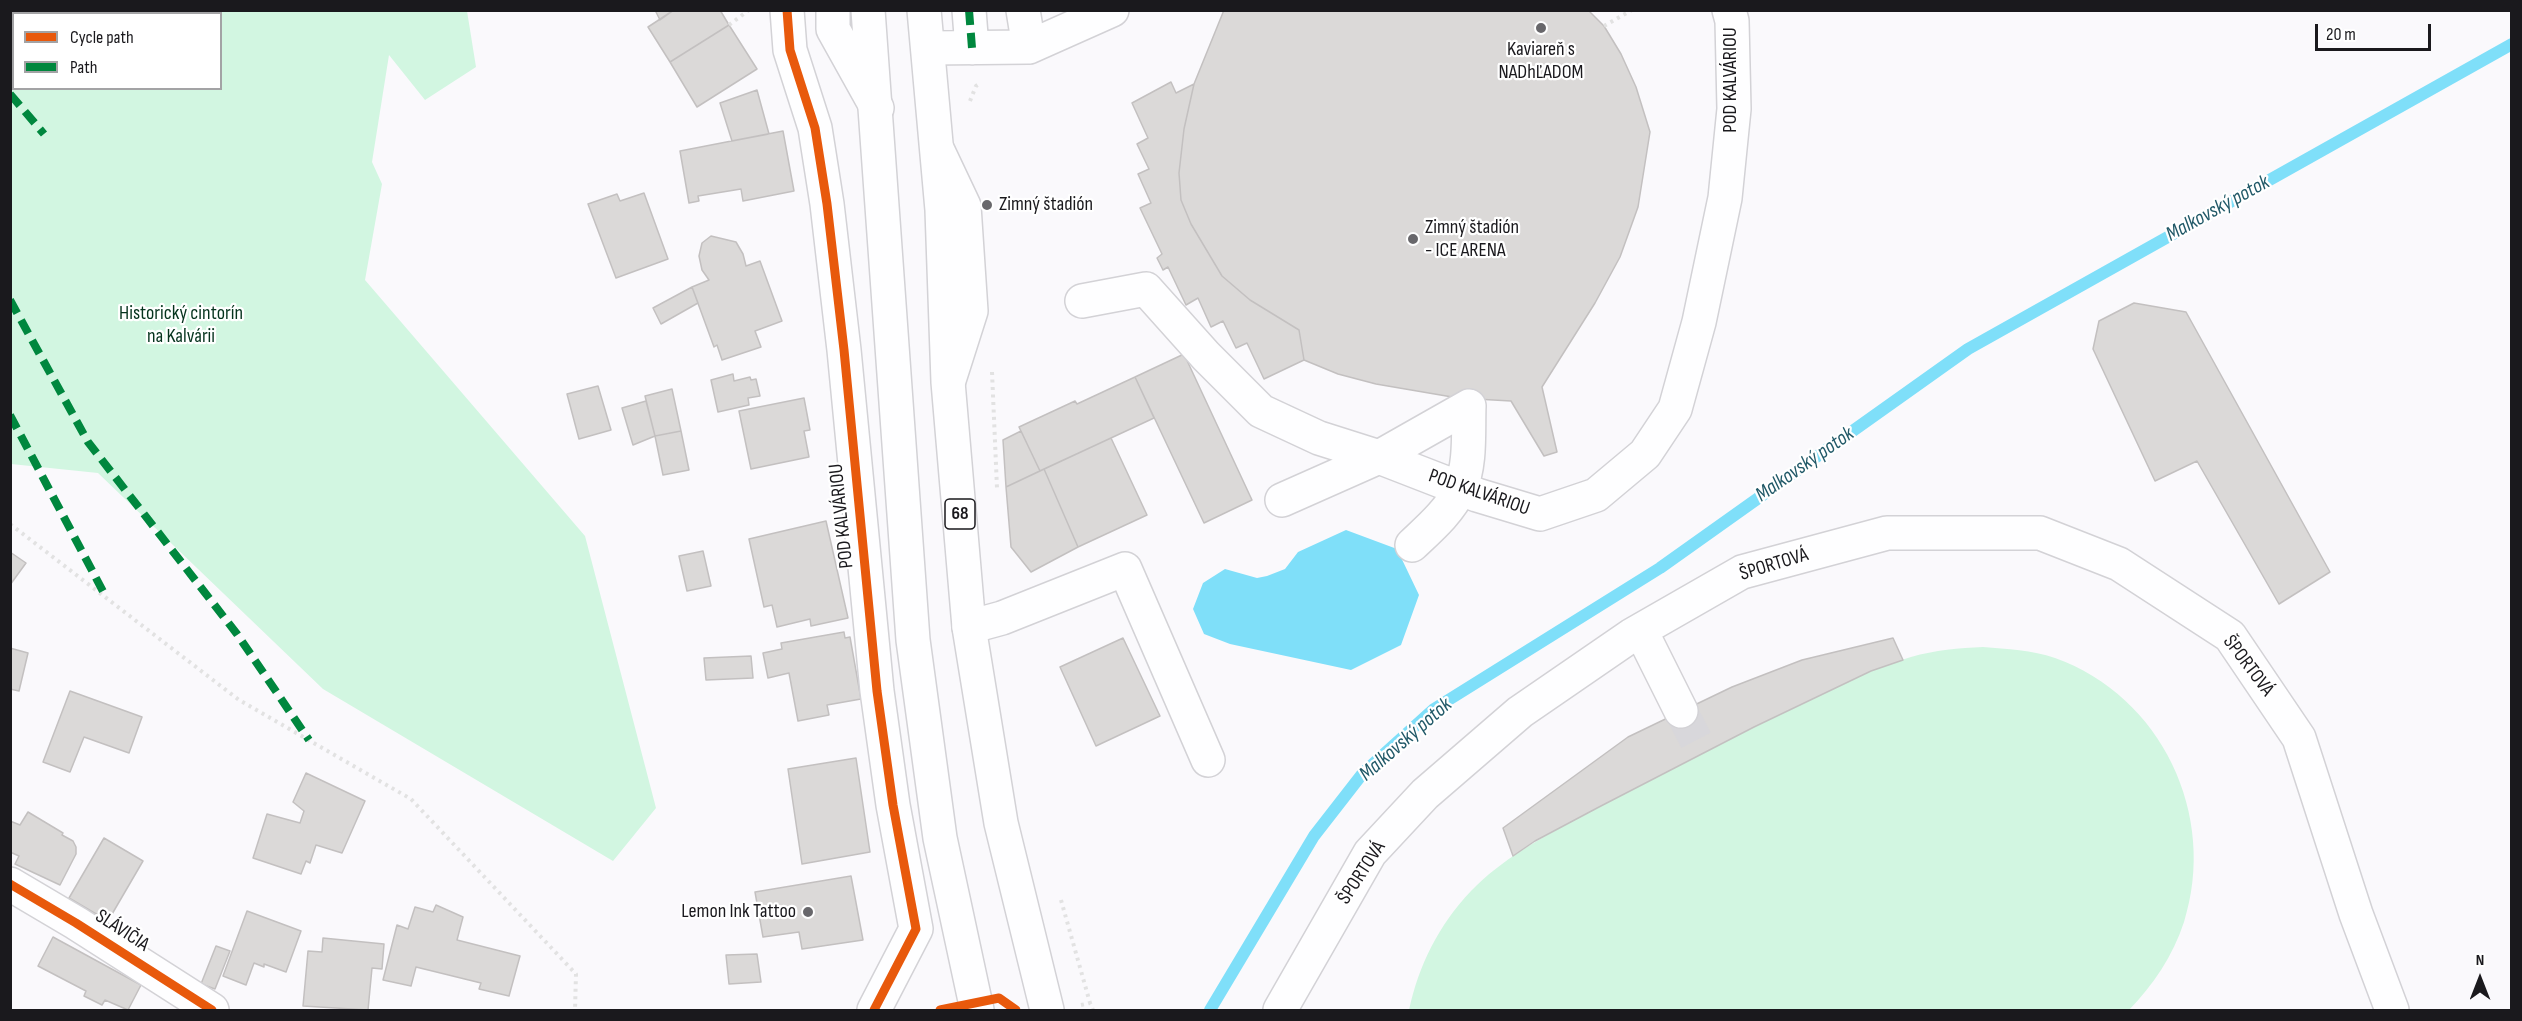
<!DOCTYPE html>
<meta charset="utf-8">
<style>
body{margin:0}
#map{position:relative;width:2522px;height:1021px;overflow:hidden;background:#faf9fc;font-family:"Sofia Sans Condensed",sans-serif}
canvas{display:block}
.frame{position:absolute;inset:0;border:12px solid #1a191d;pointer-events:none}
.legend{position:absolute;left:12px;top:12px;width:210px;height:78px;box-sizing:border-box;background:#fff;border:2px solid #a3a3a5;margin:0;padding:8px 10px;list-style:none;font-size:18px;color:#1a191d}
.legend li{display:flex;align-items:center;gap:12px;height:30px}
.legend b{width:30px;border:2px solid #a3a3a5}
.north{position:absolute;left:2450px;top:949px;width:60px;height:60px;-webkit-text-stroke:4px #fff;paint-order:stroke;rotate:0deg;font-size:16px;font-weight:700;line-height:24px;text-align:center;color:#1a191d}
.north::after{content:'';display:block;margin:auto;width:21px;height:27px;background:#1a191d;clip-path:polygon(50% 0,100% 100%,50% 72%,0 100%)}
.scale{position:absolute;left:2315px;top:24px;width:116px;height:27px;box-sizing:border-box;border:3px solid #1a191d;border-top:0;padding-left:8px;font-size:18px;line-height:21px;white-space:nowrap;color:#1a191d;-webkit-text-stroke:4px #fff;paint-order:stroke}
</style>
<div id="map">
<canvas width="2522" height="1021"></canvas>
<div class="frame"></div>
<ul class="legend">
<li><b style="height:8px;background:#e8590c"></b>Cycle path</li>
<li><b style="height:8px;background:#00873e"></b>Path</li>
</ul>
<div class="north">N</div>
<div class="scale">20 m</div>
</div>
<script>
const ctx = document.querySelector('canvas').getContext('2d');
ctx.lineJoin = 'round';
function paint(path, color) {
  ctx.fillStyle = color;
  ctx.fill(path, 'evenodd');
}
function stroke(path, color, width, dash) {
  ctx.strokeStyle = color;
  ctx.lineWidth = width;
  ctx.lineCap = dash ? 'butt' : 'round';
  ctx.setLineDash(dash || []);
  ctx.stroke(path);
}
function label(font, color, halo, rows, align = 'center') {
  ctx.font = font + ' "Sofia Sans Condensed",sans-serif';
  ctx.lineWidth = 4.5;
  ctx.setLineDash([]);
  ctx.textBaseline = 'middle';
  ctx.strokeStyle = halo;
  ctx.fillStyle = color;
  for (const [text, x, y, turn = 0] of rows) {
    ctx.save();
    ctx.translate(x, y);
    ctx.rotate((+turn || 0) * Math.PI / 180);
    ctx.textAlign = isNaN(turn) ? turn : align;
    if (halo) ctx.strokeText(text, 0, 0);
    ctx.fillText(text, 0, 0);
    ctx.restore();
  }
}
paint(new Path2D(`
 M11,10L467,11L476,67L425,100L389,55L372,162L382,184L365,280L585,536L656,808L613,861L323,689L98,473L11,464ZM14,14H220V88H14Z
 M1983,647C2007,649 2032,650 2055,658C2162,696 2218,816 2184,922C2173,956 2153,985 2129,1010H1409C1419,965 1438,926 1471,891C1502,859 1541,838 1580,817C1617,797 1655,778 1693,758C1760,724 1839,678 1911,657C1935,650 1959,648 1983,647Z`), '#d2f6e1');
paint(new Path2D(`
 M1346,530L1397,549L1419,595L1401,645L1351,670L1230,644L1204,634L1193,609L1203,583L1225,569L1257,578L1267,576L1285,569L1298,552Z`), '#7fdff9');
stroke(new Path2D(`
 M1210,1010L1314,836L1363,773L1434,709L1660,568L1968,349L2512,44`), '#7fdff9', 12);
const building = new Path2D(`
 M655,10H674L660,20Z
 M674,10H720L729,25L670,62L648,27Z
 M1224,10H1588L1604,26L1621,54L1636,87L1650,132L1638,207L1620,257L1595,303L1542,387L1557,452L1544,456L1511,401L1458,398L1376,384L1338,374L1304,360L1299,330L1250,300L1222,276L1191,224L1181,200L1179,173L1184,129L1194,84Z
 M729,25L757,69L697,107L670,62Z
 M1171,82L1176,93L1194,84L1184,129L1179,173L1181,200L1191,224L1222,276L1250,300L1299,330L1304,360L1264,379L1247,343L1236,348L1223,321L1211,327L1198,298L1186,305L1168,267L1163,270L1157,258L1162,254L1140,208L1151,203L1138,174L1149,169L1137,144L1148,138L1132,103Z
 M757,90L769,134L732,141L720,103Z
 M783,131L794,191L743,201L741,189L698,196L699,201L689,203L680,151Z
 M644,193L668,259L616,278L588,204L617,194L620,201Z
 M711,236L736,242L743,254L746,266L760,261L782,321L755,331L761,347L722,360L717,345L714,347L692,287L709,280L702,270L699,256L702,243Z
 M692,287L698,303L661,324L653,308Z
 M2134,303L2186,312L2330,572L2279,604L2197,461L2155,481L2093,349L2099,321Z
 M1184,354L1252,500L1204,523L1135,377Z
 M733,374L734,381L750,377L751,380L756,379L760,396L748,398L749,405L718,412L711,380Z
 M1135,377L1154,418L1040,471L1019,427L1075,401L1077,404Z
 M598,386L611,430L579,439L567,394Z
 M672,389L681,431L655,436L645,396Z
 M804,398L810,430L804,431L809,457L751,469L739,411Z
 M646,401L655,436L633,445L622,408Z
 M681,431L689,470L663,475L655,436Z
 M1021,431L1040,471L1006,487L1003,440Z
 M1111,438L1147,515L1078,547L1044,469Z
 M1044,469L1078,547L1031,572L1011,547L1006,487Z
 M826,521L848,618L811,626L810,619L777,627L772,605L764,607L749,539Z
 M703,551L711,586L687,591L679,556Z
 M10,552L26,563L10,585Z
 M844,632L845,638L850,637L861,699L827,705L829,715L798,721L789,673L768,678L763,653L782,649L781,643Z
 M1123,638L1160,716L1096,746L1060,667Z
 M1893,638L1903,660L1871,671L1754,727L1599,807L1535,841L1513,856L1503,828L1628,737L1732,687L1802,660Z
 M10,648L28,653L19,691L10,689Z
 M751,656L753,678L706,680L704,658Z
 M70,691L142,717L129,753L84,737L70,772L43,762Z
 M856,758L870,852L802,864L788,769Z
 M306,773L365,801L342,853L316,845L310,863L306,861L301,874L253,858L267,814L300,823L304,811L293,802Z
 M28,812L63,833L62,835L73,841L76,847V854L60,885L15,864L19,856L10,852V821L20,825Z
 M104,838L143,861L108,921L69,898Z
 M851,876L863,940L802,949L799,932L763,937L755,892Z
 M436,905L463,917L457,940L520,956L509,996L479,989L481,983L416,967L411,986L383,980L397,925L408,929L415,907L433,912Z
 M247,911L301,931L286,972L264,964V967L254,963L246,985L223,976Z
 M53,937L141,985L128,1010L105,1000L102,1005L84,996L86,991L38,966Z
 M323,938L384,944L382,969L372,968L368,1010L303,1006L308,951L322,952Z
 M216,946L230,951L215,989L201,984Z
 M757,954L761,982L729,984L726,955Z`);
paint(building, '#dbd9d8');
stroke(building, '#c3c0c0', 1.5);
stroke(new Path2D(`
 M1681,711L1703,754`), '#d8d7db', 33, [33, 16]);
const minor = new Path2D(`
 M787,10L790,50L815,128L827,204L844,350L877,691L893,805L916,929L874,1010
 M833,10V29L877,108
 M969,10L972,48
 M1023,10L1029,47
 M928,48L1029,47L1112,10
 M938,151L964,206L971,311L949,380
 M1082,301L1146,289L1206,356L1261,411L1319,438L1379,457L1477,495L1540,514L1596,495L1645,454L1675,409L1699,322L1725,198L1734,109L1732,21L1729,10
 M1282,500L1379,457L1469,406
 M1412,545C1430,528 1449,512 1460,489C1471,464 1468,432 1469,406
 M969,627L1002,618L1125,569L1208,760
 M1641,631L1681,711
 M10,884L76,923L212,1010
 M1280,1010L1370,853L1425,794L1520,712L1632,635L1742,572L1887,533H2040L2119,564L2230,636L2299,738L2356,914L2392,1010`);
const major = new Path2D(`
 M868,10L913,640L940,838L977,1010
 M924,10L942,210L948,382L969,627L1001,823L1047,1010`);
stroke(minor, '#d3d2d6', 36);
stroke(major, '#d3d2d6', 36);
stroke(new Path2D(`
 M729,25L749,10
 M1604,26L1632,10
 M970,101L976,86L979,84
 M992,372L997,488
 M10,524L239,700L411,799L576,974L575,1010
 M1061,900L1090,1003
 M1081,1005L1090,1003L1093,1010`), '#e2e2e2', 4, [3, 4.5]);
stroke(minor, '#fefeff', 33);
stroke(major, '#fefeff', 33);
stroke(new Path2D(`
 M969,10L972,48
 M10,94L44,134
 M10,300L88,442L237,634L309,740
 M10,415L106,597`), '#00873e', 8, [15, 8]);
stroke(new Path2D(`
 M787,10L790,50L815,128L827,204L844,350L877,691L893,805L916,929L874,1010
 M10,884L76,923L212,1010
 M940,1010L999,998L1016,1010`), '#e8590c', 9);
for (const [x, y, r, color] of [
 [1541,28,6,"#68676b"],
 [987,205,6,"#68676b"],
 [1413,239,6,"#68676b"],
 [808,912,6,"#68676b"]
]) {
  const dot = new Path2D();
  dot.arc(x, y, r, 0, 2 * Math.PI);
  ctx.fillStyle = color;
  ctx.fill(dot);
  stroke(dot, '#fff', 2);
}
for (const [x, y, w] of [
 [960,514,30]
]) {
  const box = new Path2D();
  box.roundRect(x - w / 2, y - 15, w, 30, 4.5);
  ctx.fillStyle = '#fff';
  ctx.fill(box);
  stroke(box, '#1a191d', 1.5);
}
label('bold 18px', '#1a191d', null, [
 ["68",960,514]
]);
label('20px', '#1a191d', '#fff', [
 ["Kaviareň s",1541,50,"center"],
 ["NADhĽADOM",1541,73,"center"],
 ["Zimný štadión",999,205],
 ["Zimný štadión",1425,228],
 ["- ICE ARENA",1425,251],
 ["Lemon Ink Tattoo",796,912,"right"]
], 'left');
label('20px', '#1a191d', '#fff', [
 ["POD KALVÁRIOU",1731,80,-90],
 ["POD KALVÁRIOU",1479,493,19],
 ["POD KALVÁRIOU",842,516,-96],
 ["ŠPORTOVÁ",1774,565,-17],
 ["ŠPORTOVÁ",2248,666,53],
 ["ŠPORTOVÁ",1362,873,-57],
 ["SLÁVIČIA",122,931,33]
]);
label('20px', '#05331d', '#fff', [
 ["Historický cintorín",181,314],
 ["na Kalvárii",181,337]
]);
label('italic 21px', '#215968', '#fff', [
 ["Malkovský potok",2218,209,-29],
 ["Malkovský potok",1805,465,-35],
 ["Malkovský potok",1406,740,-41]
]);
</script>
